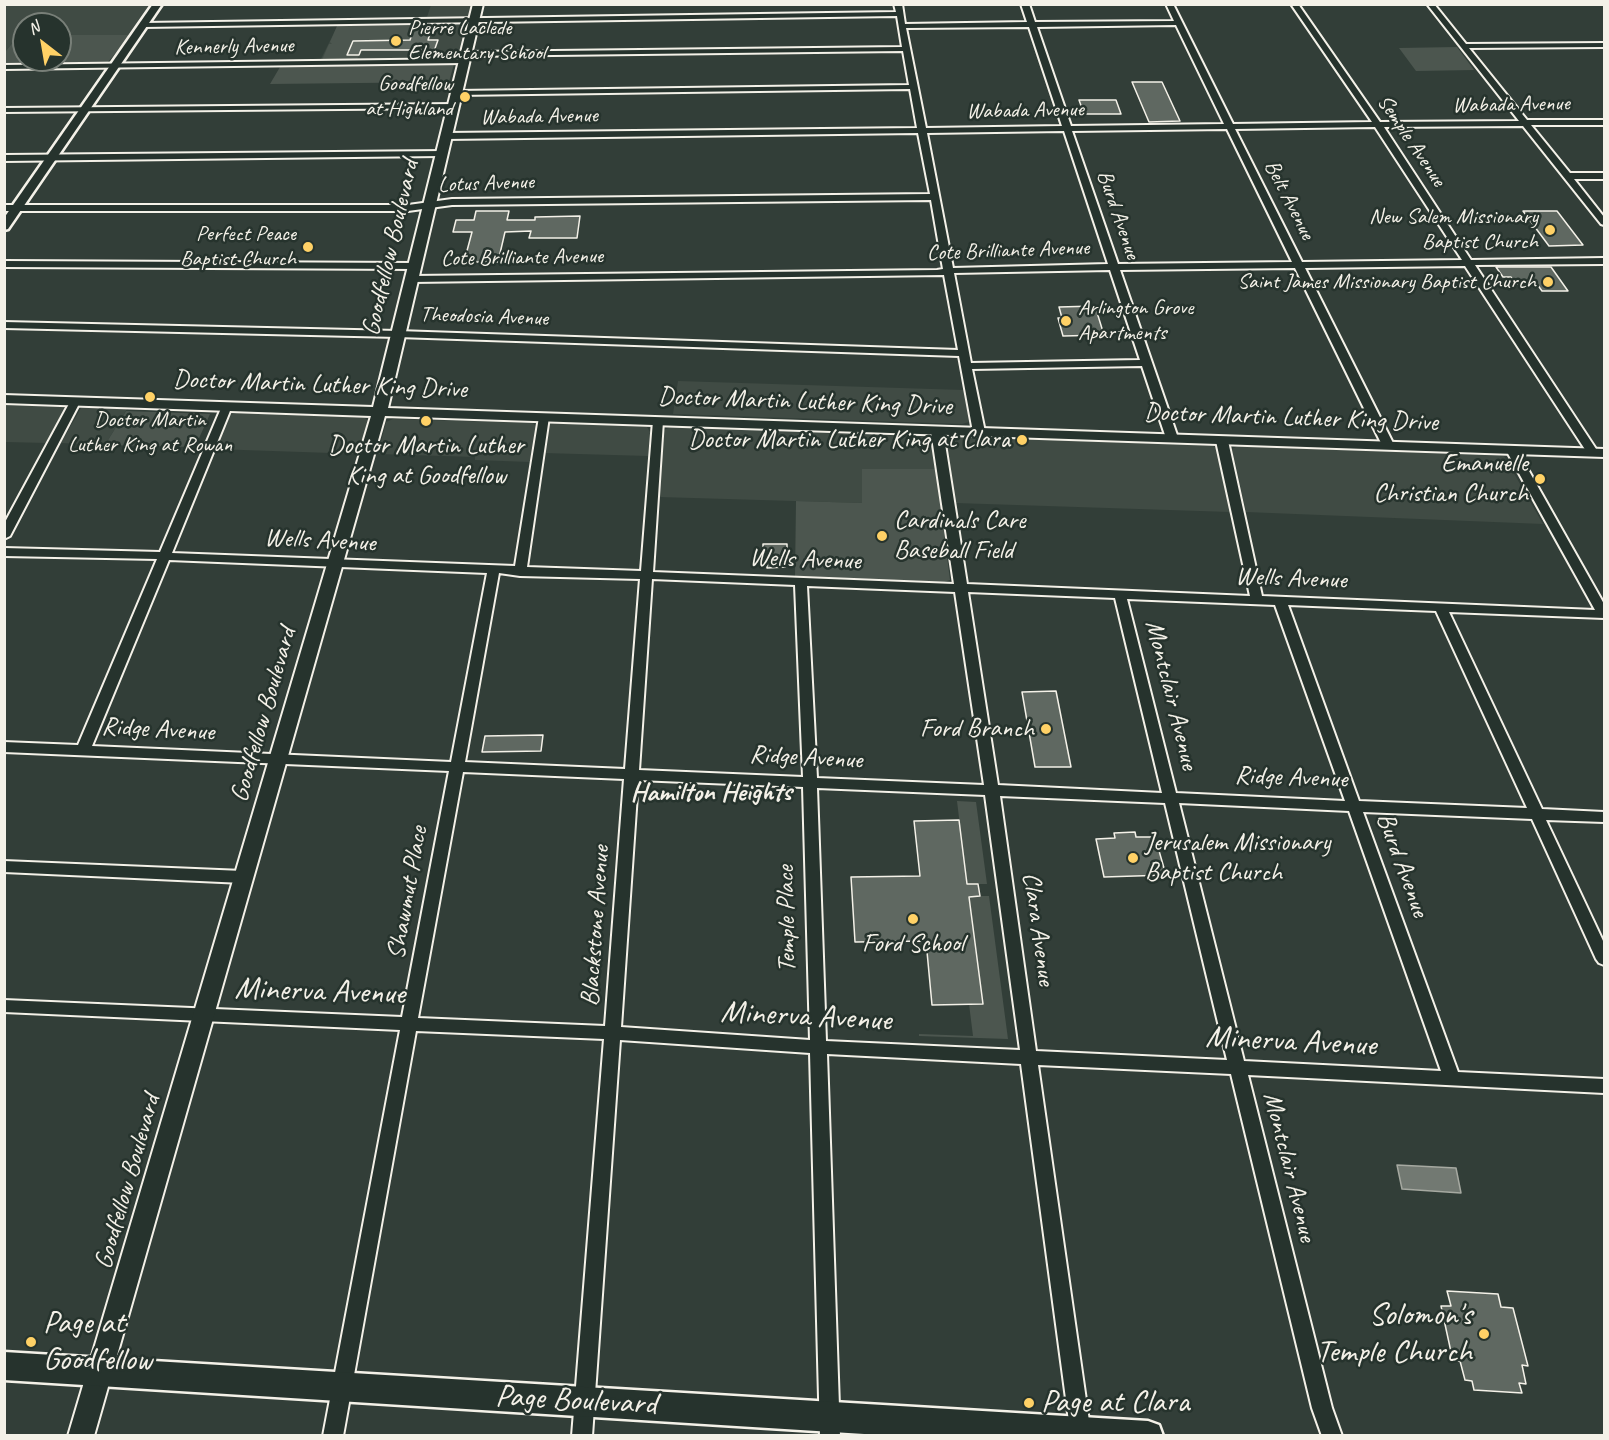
<!DOCTYPE html>
<style>
body{margin:0}
#map{position:relative;width:1609px;height:1440px;overflow:hidden;background:#323e38;font-family:Caveat,sans-serif}
canvas{display:block}
.frame{position:absolute;inset:0;border:6px solid #f4f1e8;pointer-events:none}
.north{position:absolute;left:12px;top:12px;width:60px;height:60px;box-sizing:border-box;background:#26332d;border:2px solid #787f78;border-radius:50%;rotate:329deg;font-size:16px;font-weight:700;line-height:24px;text-align:center;color:#f4f1e8}
.north::after{content:'';display:block;margin:auto;width:21px;height:27px;background:#ffd166;clip-path:polygon(50% 0,100% 100%,50% 72%,0 100%)}
</style>
<div id="map">
<canvas width="1609" height="1440"></canvas>
<div class="frame"></div>
<div class="north">N</div>
</div>
<script>
const ctx = document.querySelector('canvas').getContext('2d');
ctx.lineJoin = 'round';
function paint(path, color) {
  ctx.fillStyle = color;
  ctx.fill(path, 'evenodd');
}
function stroke(path, color, width, dash) {
  ctx.strokeStyle = color;
  ctx.lineWidth = width;
  ctx.lineCap = dash ? 'butt' : 'round';
  ctx.setLineDash(dash || []);
  ctx.stroke(path);
}
function label(font, color, halo, rows, align = 'center') {
  ctx.font = font + ' Caveat,sans-serif';
  ctx.lineWidth = 5;
  ctx.setLineDash([]);
  ctx.textBaseline = 'middle';
  ctx.strokeStyle = halo;
  ctx.fillStyle = color;
  for (const [text, x, y, turn = 0] of rows) {
    ctx.save();
    ctx.translate(x, y);
    ctx.rotate((+turn || 0) * Math.PI / 180);
    ctx.textAlign = isNaN(turn) ? turn : align;
    if (halo) ctx.strokeText(text, 0, 0);
    ctx.fillText(text, 0, 0);
    ctx.restore();
  }
}
paint(new Path2D(`
 M5,5H152L131,35H60V24H24V35H19L5,52Z
 M431,5H472L468,18L426,20Z
 M463,23L467,24L458,59L320,61L338,25Z
 M678,381L964,390L969,422L962,424L673,414Z
 M5,405L63,407L66,408L48,443L5,442Z
 M81,408L86,407L127,409L105,445L61,443Z
 M239,412L365,418L369,422L360,454L214,449L230,415Z
 M393,419L533,423L537,428L530,462L475,460V457L378,454L386,422Z
 M550,423L647,427L650,432L648,456L543,453L547,425Z
 M671,427L925,437L931,442L936,469H863L862,503L659,497L664,430Z
 M954,436L1213,446L1217,448L1230,512L955,503L946,439Z
 M1238,446L1504,456L1543,524L1246,512L1232,449Z`), '#404b44');
paint(new Path2D(`
 M337,26H415L410,40L353,41L347,54L359,55L357,59L322,60L329,44H332L330,42Z
 M19,35H24V60H60V35H131L108,62L5,63V52Z
 M1457,47L1474,70L1416,71L1399,48Z
 M454,64L449,82L270,84L280,67Z
 M126,411L210,414L195,447L105,445Z
 M862,469H936L950,580L944,582L795,576L796,501L862,503Z
 M957,801L976,802L987,884H967Z
 M969,896H989L1008,1039L919,1036V1034L973,1036L969,1004L982,1003Z`), '#4c564f');
const water = new Path2D(`
 M1397,1165L1456,1168L1461,1193L1402,1189Z`);
paint(water, '#727972');
stroke(water, '#a6a9a1', 1.5);
const building = new Path2D(`
 M432,27L428,40H438L433,54H419L421,50H361L359,55H347L353,41L410,40L414,28Z
 M1132,82H1162L1180,121L1149,122Z
 M1079,100H1116L1121,114H1084Z
 M476,211H509L507,220H535V217L580,216L577,238H529L531,231L505,232L498,262H464L472,232H453L456,220H474Z
 M1523,211H1557L1583,245L1549,246Z
 M1496,267H1551L1568,291H1542L1537,284H1515L1511,277H1503Z
 M1095,306L1104,335L1063,336L1058,318H1062L1059,307Z
 M763,544H787V563H784L785,567L767,568V563H763Z
 M1056,691L1071,767H1035L1022,692Z
 M543,735L541,751L482,752L485,736Z
 M959,820L967,884H978L980,896L969,897L983,1004L932,1005L926,941L855,942L851,877L920,876L914,821Z
 M1135,832L1136,837H1155L1166,875L1104,877L1096,839L1115,838L1114,833Z
 M1447,1291L1498,1294L1501,1307L1513,1308L1528,1366L1522,1365L1526,1384L1519,1383L1522,1393L1474,1390L1472,1381L1465,1380L1460,1361H1453L1441,1306H1451Z`);
paint(building, '#5f6861');
stroke(building, '#f4f1e8', 1.5);
const minor = new Path2D(`
 M894,4H902L905,24L1027,22L1021,4H1029L1035,22L1174,21L1166,4H1173L1233,124L1372,122L1291,4H1298L1380,122L1519,121L1427,4H1434L1466,44L1604,43V47L1469,48L1527,120H1604V125H1531L1570,173H1604V179H1574L1604,217V225L1601,224L1523,126L1384,127L1471,260L1604,258V264L1475,265L1598,452L1592,455L1588,454L1465,266L1305,268L1394,445L1388,448L1382,445L1295,268L1120,270L1178,438L1172,441L1166,438L1142,366L972,369L985,432L979,435L973,432L959,356L398,337L4,328V322L398,331L958,350L944,275L412,282L407,279L412,276L937,270L943,269L931,200L452,205L408,211H4V205H408L452,199L930,194L918,133L446,139L442,136L446,133L917,128L910,89L456,95L452,93L456,91L909,85L903,51L466,56L462,54L466,52L902,47L897,16L144,27L140,25L144,23L896,12ZM1176,25L1224,124L1071,126L1037,27ZM1029,27L1062,126L926,128L906,28ZM1375,127L1462,260L1302,262L1235,129ZM1227,129L1292,262L1118,264L1072,131ZM1064,131L1108,264L953,268L927,133ZM1110,270L1140,360L971,363L954,273Z
 M467,59L468,61L464,63L4,69V65Z
 M456,104V108H453L4,112V108Z
 M444,151V155L441,156L4,161V155Z
 M4,261L415,263L420,266L415,269L4,267Z
 M75,399L80,402L10,536L4,539V524L70,402Z
 M227,403L232,406L172,553L515,566L539,417L544,414L549,417L527,567L641,571L653,421L658,418L663,421L653,572L954,584L931,431L937,428L943,431L967,584L1250,596L1216,441L1222,438L1228,441L1262,596L1595,610L1506,450L1512,447L1516,448L1604,604V618L1449,612L1542,809L1604,812V822L1546,820L1604,943V965L1599,963L1596,959L1532,819L1363,812L1458,1072L1604,1079V1093L1248,1075L1332,1408L1342,1436H1322L1312,1408L1231,1074L1038,1065L1091,1435L1071,1436L1021,1064L827,1054L840,1436H820L810,1053L620,1040L592,1436H572L604,1039L416,1031L343,1436H323L400,1030L4,1012V1000L402,1017L449,771L4,752V742L78,745L157,559L4,556V548L160,552L222,406ZM169,560L487,573L451,762L92,746ZM499,573L520,576L640,579L625,769L465,762ZM652,579L795,585L803,777L639,770ZM807,586L955,592L984,785L817,778ZM968,592L1115,598L1162,793L998,785ZM1127,599L1275,605L1345,801L1176,793ZM1288,605L1436,611L1527,808L1359,801ZM463,772L624,779L605,1026L418,1018ZM638,780L803,787L810,1040L621,1027ZM817,788L985,795L1020,1050L826,1041ZM1000,796L1165,803L1227,1060L1036,1051ZM1179,803L1349,811L1441,1071L1244,1061Z
 M4,861L243,871L248,873L250,877L248,881L243,883L4,872Z`);
const tertiary = new Path2D(`
 M153,4H162L8,229L4,230V218Z`);
const secondary = new Path2D(`
 M473,4H483L388,408L1604,449V457L385,416L94,1436H68L371,416L4,403V395L373,407Z`);
const primary = new Path2D(`
 M4,1352L1148,1421L1159,1425L1163,1436H896L4,1380Z`);
stroke(minor, '#f4f1e8', 4);
stroke(tertiary, '#f4f1e8', 5);
stroke(secondary, '#f4f1e8', 4);
stroke(primary, '#f4f1e8', 5);
paint(minor, '#26332d');
paint(tertiary, '#26332d');
paint(secondary, '#26332d');
paint(primary, '#26332d');
for (const [x, y, r, color] of [
 [396,41,6,"#ffd166"],
 [465,97,6,"#ffd166"],
 [1550,230,6,"#ffd166"],
 [308,247,6,"#ffd166"],
 [1548,282,6,"#ffd166"],
 [1066,321,6,"#ffd166"],
 [150,397,6,"#ffd166"],
 [426,421,6,"#ffd166"],
 [1022,440,6,"#ffd166"],
 [1540,479,6,"#ffd166"],
 [882,536,6,"#ffd166"],
 [1046,729,6,"#ffd166"],
 [1133,858,6,"#ffd166"],
 [913,919,6,"#ffd166"],
 [1484,1334,6,"#ffd166"],
 [31,1342,6,"#ffd166"],
 [1029,1403,6,"#ffd166"]
]) {
  const dot = new Path2D();
  dot.arc(x, y, r, 0, 2 * Math.PI);
  ctx.fillStyle = color;
  ctx.fill(dot);
  stroke(dot, '#26332d', 2);
}
label('22px', '#f4f1e8', '#26332d', [
 ["Pierre Laclede",408,28,"left"],
 ["Elementary School",408,53,"left"],
 ["Goodfellow",453,84],
 ["at Highland",453,109],
 ["New Salem Missionary",1538,217],
 ["Baptist Church",1538,242],
 ["Perfect Peace",296,234],
 ["Baptist Church",296,259],
 ["Saint James Missionary Baptist Church",1536,282],
 ["Arlington Grove",1078,308,"left"],
 ["Apartments",1078,333,"left"],
 ["Doctor Martin",150,420,"center"],
 ["Luther King at Rowan",150,445,"center"]
], 'right');
label('22px', '#f4f1e8', '#26332d', [
 ["Kennerly Avenue",234,47,-1],
 ["Wabada Avenue",1511,105,-1],
 ["Wabada Avenue",1025,111,-1],
 ["Wabada Avenue",539,117,-1],
 ["Semple Avenue",1411,141,56],
 ["Lotus Avenue",486,184,-2],
 ["Belt Avenue",1289,200,63],
 ["Burd Avenue",1118,215,71],
 ["Cote Brilliante Avenue",1008,251,-2],
 ["Cote Brilliante Avenue",522,258,-1],
 ["Theodosia Avenue",484,317,2]
]);
label('26px', '#f4f1e8', '#26332d', [
 ["Goodfellow Boulevard",391,248,-77],
 ["Doctor Martin Luther King Drive",320,385,2],
 ["Doctor Martin Luther King Drive",805,402,2],
 ["Doctor Martin Luther King Drive",1291,418,2],
 ["Wells Avenue",320,541,3],
 ["Wells Avenue",805,560,2],
 ["Wells Avenue",1291,579,2],
 ["Montclair Avenue",1171,695,76],
 ["Goodfellow Boulevard",264,715,-74],
 ["Ridge Avenue",158,730,3],
 ["Ridge Avenue",806,758,3],
 ["Ridge Avenue",1291,778,2],
 ["Burd Avenue",1402,865,70],
 ["Shawmut Place",408,893,-80],
 ["Temple Place",787,919,-91],
 ["Blackstone Avenue",596,926,-86],
 ["Clara Avenue",1038,929,82],
 ["Montclair Avenue",1289,1167,76],
 ["Goodfellow Boulevard",128,1182,-74]
]);
label('26px', '#f4f1e8', '#26332d', [
 ["Doctor Martin Luther King at Clara",1010,440],
 ["Doctor Martin Luther",426,446,"center"],
 ["King at Goodfellow",426,476,"center"],
 ["Emanuelle",1528,464],
 ["Christian Church",1528,494],
 ["Cardinals Care",894,521,"left"],
 ["Baseball Field",894,551,"left"],
 ["Ford Branch",1034,729],
 ["Jerusalem Missionary",1145,843,"left"],
 ["Baptist Church",1145,873,"left"],
 ["Ford School",913,944,"center"]
], 'right');
label('bold 27px', '#f4f1e8', '#26332d', [
 ["Hamilton Heights",711,793]
]);
label('32px', '#f4f1e8', '#26332d', [
 ["Minerva Avenue",320,992,2],
 ["Minerva Avenue",806,1017,3],
 ["Minerva Avenue",1291,1042,3],
 ["Page Boulevard",576,1401,3]
]);
label('32px', '#f4f1e8', '#26332d', [
 ["Solomon's",1472,1316,"right"],
 ["Temple Church",1472,1353,"right"],
 ["Page at",43,1324],
 ["Goodfellow",43,1361],
 ["Page at Clara",1041,1403]
], 'left');
</script>
